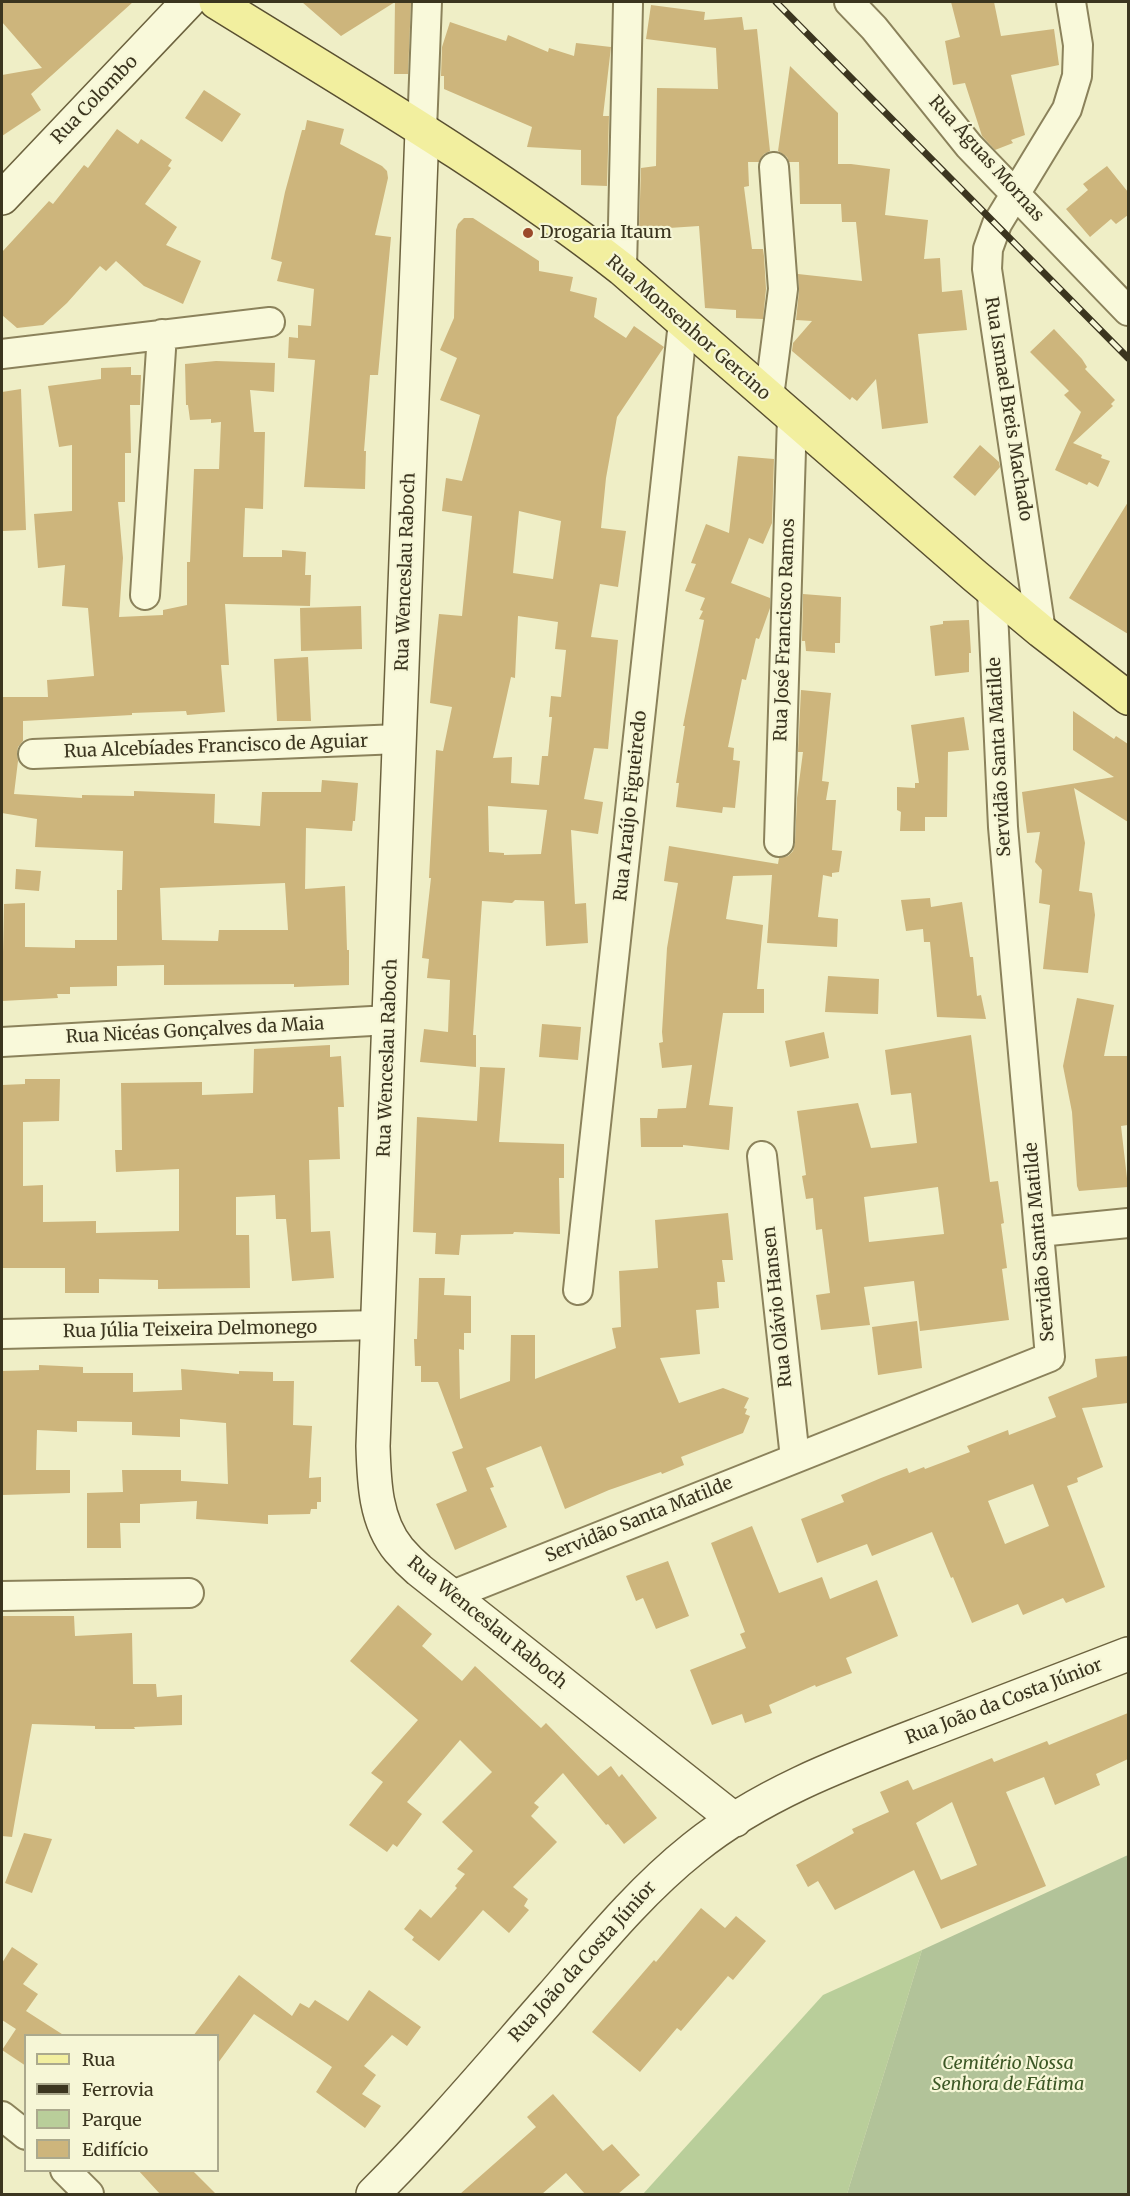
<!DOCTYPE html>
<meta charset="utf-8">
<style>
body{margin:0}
#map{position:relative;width:1130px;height:2196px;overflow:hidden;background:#efeec6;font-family:Merriweather,serif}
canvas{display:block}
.frame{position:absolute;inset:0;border:3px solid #3b351f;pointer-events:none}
.legend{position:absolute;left:24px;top:2034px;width:195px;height:138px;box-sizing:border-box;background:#f6f6d6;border:2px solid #aba98d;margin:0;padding:8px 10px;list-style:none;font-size:18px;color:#3b351f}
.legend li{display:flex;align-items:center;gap:12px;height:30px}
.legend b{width:30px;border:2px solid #aba98d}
</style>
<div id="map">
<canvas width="1130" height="2196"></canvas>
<div class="frame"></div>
<ul class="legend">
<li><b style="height:8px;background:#f2ef9f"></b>Rua</li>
<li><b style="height:8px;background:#3b351f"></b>Ferrovia</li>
<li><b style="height:16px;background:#b9ce9a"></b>Parque</li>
<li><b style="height:16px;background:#cdb57c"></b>Edifício</li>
</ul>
</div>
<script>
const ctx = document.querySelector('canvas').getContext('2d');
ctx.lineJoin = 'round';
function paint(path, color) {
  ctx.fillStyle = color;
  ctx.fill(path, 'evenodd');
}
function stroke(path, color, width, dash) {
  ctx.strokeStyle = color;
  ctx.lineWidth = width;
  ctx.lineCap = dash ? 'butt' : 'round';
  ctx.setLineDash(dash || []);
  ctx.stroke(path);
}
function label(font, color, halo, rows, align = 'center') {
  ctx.font = font + ' Merriweather,serif';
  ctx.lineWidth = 4.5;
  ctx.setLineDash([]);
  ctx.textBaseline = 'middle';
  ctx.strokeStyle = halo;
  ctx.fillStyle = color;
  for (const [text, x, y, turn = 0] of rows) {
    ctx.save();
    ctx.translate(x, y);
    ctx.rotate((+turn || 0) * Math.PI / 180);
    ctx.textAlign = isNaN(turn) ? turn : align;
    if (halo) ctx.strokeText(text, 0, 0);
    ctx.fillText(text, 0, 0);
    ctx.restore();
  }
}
paint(new Path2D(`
 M922,1950L847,2194H643L823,1995Z`), '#b9ce9a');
paint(new Path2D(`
 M1128,1855V2194H847L922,1950Z`), '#b2c399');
paint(new Path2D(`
 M2,2H133L31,94L41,110L2,136V75L42,68L2,22Z
 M302,2H395L341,36Z
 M395,2H411L408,74H394Z
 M951,2H994L1001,36L1054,29L1059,65L1011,75L1025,135L1011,140L1013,143L995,150L982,136L965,83L953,85L945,41L960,37Z
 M651,5L705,12L704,20L742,17L744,30L757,29L770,151L764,154L759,162H748L749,186L744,187L752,249H763L764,256L766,289L763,319L736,318V310L705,308L699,226L639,230L641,168L656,166L657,88L718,89L716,48L646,39Z
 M450,22L506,41L508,35L548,52L549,48L574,56L576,43L611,47L603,116H609L607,186L581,185V150L527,147L532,127L444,89V76H441L442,47Z
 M790,66L838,113V164H851L890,169L885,215L928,220L924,259L940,258L942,292L962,290L967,330L918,334L928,423L882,429L876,379L857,401L852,397L850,400L792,351L793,343L812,321L796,320L799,291L798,274L862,281L856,222H842L841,204H800L799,162H789L787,157L778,151Z
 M204,90L241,114L222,142L185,118Z
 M307,120L344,129L340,144L382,166L387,171L388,178L375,235L391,237L378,375H370L364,451H366L365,489L304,487L315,360L288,358L289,337L298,338V325L311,326L314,289L277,281L282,262L271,259L285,192L302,130H305Z
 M117,129L138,144L141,139L172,160L168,166L171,168L145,204L177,227L166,245L201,261L183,304L144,286L116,261L106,271L100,266L67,303L43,325L17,328L2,315V252L49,201L53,204L84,165L88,168Z
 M1107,166L1128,192V215L1116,224L1111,219L1090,237L1066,209L1088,190L1083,184Z
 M464,218H473L539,261V271L573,277L570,291L597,298L594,317L626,338L634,326L664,347L617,417L606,478L601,528L626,531L618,587L600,584L591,637L618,640L608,749L594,748L584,799L603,802L598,834L571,830L575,904L586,903L588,943L546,946L544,901L515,900L512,903L482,901L473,1035H476V1067L420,1062L424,1029L448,1032L450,980L427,978L429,959L422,958L431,878H429L436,750L443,751L452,707L430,703L434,660L439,614L462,616L472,516L442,511L446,478L462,481L480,415L440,400L457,358L440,350L454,318L456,230L458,224ZM519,511L561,521L553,579L513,573ZM518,616L558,622L555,649L566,650L561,697L551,696L549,717H552L548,756H542L539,785L511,783L512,757L493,758L511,677L515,678ZM488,806L547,810L541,854L504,855V853L489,852Z
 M1054,329L1082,359L1087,367L1085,369L1115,400L1111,404L1113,406L1073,443L1102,455L1101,458L1110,461L1098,487L1089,482L1087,485L1055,470L1081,412L1064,395L1069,391L1030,352Z
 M216,361L275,363L274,392L250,390L254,432H265L263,509L245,508L243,557H282V550L306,552L305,575H311L310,606L225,604L229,665H221L225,712L187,715L186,711L132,713V715L23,721V741L18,747L17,754L18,761L14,794L82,798V795L134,796V791L215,794L214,823L260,826L262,792H321L322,780L358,783L355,821H353L352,831L306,828L305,889L345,886L347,950H349V985L294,987V984L164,985V965L117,966V986L70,987V994H57L58,998L2,1001L4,904L25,903V947L75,948V940H117V890H122L123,851L35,847L37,819L2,813V793L9,794L2,793V697H48L47,680L94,676L88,608L62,606L65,565L38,568L34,514L72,511V445L59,447L48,386L101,379V368L131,367V375H141L140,405H130L131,453H125V502H118L123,558L119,617L163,615V610L187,605V562H190L194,469H219L221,422L211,423V419L190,420L188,405H186L185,364ZM285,883L288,930H219L218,941L162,940L160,888Z
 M21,389L26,530L3,531L2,517V392Z
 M980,445L999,462L1000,467L975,496L953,477Z
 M738,456L774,459L772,523L763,544L749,538L731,583L770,598V608L759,639L756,638L746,680L742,679L728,747L734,748L733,760L740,761L735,808L723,807L722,813L676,807L679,783H676L685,726H683L704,620L699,619L703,611L700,610L705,598L685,591L696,564L691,563L706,524L729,533Z
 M1128,502V634L1069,598Z
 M803,594L841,597L840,643H835V653L806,651L805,641H802Z
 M361,606L362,649L301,651L300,608Z
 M969,620L971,653H969V672L935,676L930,626L943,624V621Z
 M308,657L311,721H277L274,659Z
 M801,690L831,693L822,781L829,782L826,800H836L832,850L842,851L839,872L832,873V877L823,875L818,917L838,919L837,947L767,943L772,875L733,876L726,919L763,925L757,989H764V1013H723L709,1105L733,1107L729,1150L683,1145V1147H641L640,1118H657L658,1109L686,1108L692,1065L662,1068L659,1043L663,1042L662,1032L667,948L678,883L664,881L669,846L778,864L779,858L788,856L793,851L795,843L797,798L803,752H798Z
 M1073,711L1114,739L1116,736L1128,744V822L1074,788L1085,843L1079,891L1092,893L1095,915L1088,973L1043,969L1050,905L1039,903L1042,870L1035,862L1040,832L1027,833L1022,792L1114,777L1073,750Z
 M964,717L969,750L948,752L947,817H925V831H900L901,812L897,810V787L915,788V783H919L911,725Z
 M16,869L41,871L39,891L15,889Z
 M930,898L931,907L962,902L970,957H973L977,996L981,995L986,1019L937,1017L930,942H924L923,929L906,931L901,900Z
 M828,976L879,979L878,1014L825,1012Z
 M1077,998L1114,1005L1104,1056H1128V1125L1121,1126L1128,1187L1079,1191L1077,1186L1072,1112L1063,1066Z
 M542,1024L581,1027L578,1060L539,1057Z
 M824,1032L829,1058L790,1067L785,1041Z
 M971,1035L990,1182L998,1181L1004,1223L1001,1224L1007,1268L1002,1269L1009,1320L920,1331L914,1281L864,1287L870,1325L821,1330L816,1295L830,1293L822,1229L816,1230L813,1198L806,1199L802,1176L806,1175L797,1111L858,1103L871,1148L917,1143L911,1093L891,1095L885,1050ZM938,1187L944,1234L869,1242L864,1197Z
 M330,1045V1057L341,1056L344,1107H338L340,1159L309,1160L311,1232L330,1231L334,1278L292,1281L286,1219H276L275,1195L236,1197V1235H249L250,1288L158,1289V1280L99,1279V1293H65V1268H2V1085L25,1084V1079H60L59,1121L23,1122V1186L43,1185V1222L96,1221V1233L179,1231V1169L116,1172L115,1150H122L121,1083L202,1082V1095L253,1093L254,1049Z
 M480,1067L505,1068L499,1142L564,1144V1178H559L560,1234L514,1232L513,1234L461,1235L459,1255L435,1254L436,1233L413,1232L417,1117L477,1121Z
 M728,1213L733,1260H722L725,1282H717L719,1308L696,1310L700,1354L660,1358L679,1403L723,1388L749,1398L744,1408L747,1409L745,1414L750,1416L743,1433L681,1457L684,1465L662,1474L661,1472L609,1490L565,1509L541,1446L486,1468L494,1487L490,1488L507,1527L455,1550L436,1504L467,1491L452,1452L463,1448L438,1382H421V1366H415L414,1339H417L419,1278H445L444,1295L471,1296V1333H464V1350L459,1349L460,1399L510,1381L511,1335H535V1379L616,1348L612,1328L621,1327L619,1271L658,1268L655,1220Z
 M917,1321L922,1368L878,1375L872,1327Z
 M1128,1356V1403L1082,1408L1103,1467L1077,1478L1078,1482L1067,1486L1105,1587L1066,1603L1063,1598L1023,1615L1018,1604L972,1623L953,1577L951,1578L932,1532L872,1556L867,1544L817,1563L801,1519L844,1502L841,1495L881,1478L907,1468L909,1473L924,1467L925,1469L970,1452L967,1446L1008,1430L1009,1435L1056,1417L1048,1397L1097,1377L1095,1359ZM1033,1484L1049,1526L1005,1544L988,1501Z
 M39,1365L83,1367V1373H133V1392L182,1390L181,1369L239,1374V1371L273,1372V1381H294L293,1425L312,1426L309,1478L321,1477V1502H317V1509H311L310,1514L268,1515V1524L196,1519L197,1501L140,1504V1523H120L121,1548H87V1493L123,1492L122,1470H181V1481L228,1484L226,1423L180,1419V1437L132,1435V1422L77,1421V1432L37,1430L36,1470H70V1493L2,1495V1371L39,1370Z
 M752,1526L779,1593L822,1577L830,1599L877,1580L898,1636L846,1658L852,1673L816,1687L815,1685L769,1705L772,1713L745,1723L742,1714L712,1725L690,1670L746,1648L740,1634L745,1632L711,1543Z
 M668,1561L689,1616L656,1629L643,1598L636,1601L626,1576Z
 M398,1605L432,1634L422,1646L462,1681L475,1666L541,1728L546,1723L598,1776L611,1766L619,1777L622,1774L657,1818L624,1844L608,1824L606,1825L563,1773L534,1803L539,1807L531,1816L557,1842L513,1887L528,1899L524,1906L529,1910L509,1933L483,1910L439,1961L412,1940L414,1937L404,1929L420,1909L431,1918L457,1888L455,1886L465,1874L457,1869L473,1851L442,1822L492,1772L460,1740L407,1802L422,1814L397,1847L393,1844L387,1852L349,1825L383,1782L371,1773L418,1720L350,1661Z
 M2,1616H74L75,1636L132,1633L133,1684H156L157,1697L182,1695V1725L134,1727L135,1729H95V1726L32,1724L12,1837L2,1836Z
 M1128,1713V1759L1096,1774L1100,1785L1055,1805L1044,1777L1006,1792L1046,1886L941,1929L914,1870L835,1910L818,1881L808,1887L796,1865L854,1833L852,1829L889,1812L880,1792L908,1780L913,1790L992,1758L994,1762L1047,1741L1049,1745ZM952,1802L977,1865L941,1880L916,1823Z
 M24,1833L52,1839L32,1893L5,1883Z
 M701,1908L725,1928L736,1916L766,1941L733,1980L728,1976L681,2031L677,2028L640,2072L592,2032L654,1960L656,1962Z
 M12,1947L38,1964L23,1984L38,1994L26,2011L65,2036L26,2035V2066L2,2050L16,2029L2,2020V1963Z
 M239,1975L292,2016L300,2003L309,2008L315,2000L348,2021L369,1990L421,2027L407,2046L392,2035L364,2066L376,2075L362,2094L381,2106L365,2128L316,2092L332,2067L254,2014L218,2063V2036H193Z
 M553,2094L603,2151L612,2144L640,2175L618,2194H585L566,2173L542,2194H460L536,2127L527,2117Z
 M138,2170H192L216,2194H160Z`), '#cdb57c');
const street = new Path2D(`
 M849,2L874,28L969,146L1128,311
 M422,130L427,2
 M622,269L628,4
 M2,354L270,322
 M769,397L783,289L774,167
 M145,595L162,334
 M1041,631L987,269L988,249L997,224L1067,109L1077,76L1078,45L1071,2
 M33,754L399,739
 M779,842L792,417
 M2,1042L389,1020
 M762,1156L795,1458
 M1039,1232L1128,1223
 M578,1290L683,322
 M2,1334L378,1325
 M2,1596L189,1593
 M450,1596L1050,1357L1003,827L992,590
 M2,2116L26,2135
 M65,2170L89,2194`);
const secondary = new Path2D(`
 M422,130L373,1446C374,1481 375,1521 399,1550C405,1557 412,1564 419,1570L735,1820
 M2,198L188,2
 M373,2194C436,2131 493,2063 552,1996C597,1944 640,1891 694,1848C762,1793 847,1762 928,1731C995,1705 1062,1680 1128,1654`);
const primary = new Path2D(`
 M216,2C353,87 494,169 622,269L975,576L1041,631L1128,698`);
stroke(street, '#8b825b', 32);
stroke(secondary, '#6d633f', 36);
stroke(primary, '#594f30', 36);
stroke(street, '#f9f9da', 28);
stroke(secondary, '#f9f9da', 33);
stroke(primary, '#f2ef9f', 33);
const rail = new Path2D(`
 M776,2L1128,358`);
stroke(rail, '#3b351f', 7);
stroke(rail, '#f6f6d6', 4.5, [14]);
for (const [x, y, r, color] of [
 [528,233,6,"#9b4a2b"]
]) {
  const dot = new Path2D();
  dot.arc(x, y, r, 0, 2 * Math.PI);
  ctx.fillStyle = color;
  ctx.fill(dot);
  stroke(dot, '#f6f6d6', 2);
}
label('18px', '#3b351f', '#f6f6d6', [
 ["Rua Colombo",95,100,-46],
 ["Rua Águas Mornas",986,159,48],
 ["Rua Monsenhor Gercino",688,328,41],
 ["Rua Ismael Breis Machado",1008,409,81],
 ["Rua Wenceslau Raboch",406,572,-88],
 ["Rua José Francisco Ramos",785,630,-88],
 ["Rua Alcebíades Francisco de Aguiar",216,747,-2],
 ["Servidão Santa Matilde",1000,757,-93],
 ["Rua Araújo Figueiredo",631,806,-84],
 ["Rua Nicéas Gonçalves da Maia",195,1031,-3],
 ["Rua Wenceslau Raboch",388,1058,-88],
 ["Servidão Santa Matilde",1040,1242,-95],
 ["Rua Olávio Hansen",778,1307,-96],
 ["Rua Júlia Teixeira Delmonego",190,1330,-1],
 ["Servidão Santa Matilde",639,1520,-22],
 ["Rua Wenceslau Raboch",487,1623,39],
 ["Rua João da Costa Júnior",1004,1702,-21],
 ["Rua João da Costa Júnior",583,1962,-48]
]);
label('18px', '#3b351f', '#f6f6d6', [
 ["Drogaria Itaum",540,233]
], 'left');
label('italic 18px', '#3d5826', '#f6f6d6', [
 ["Cemitério Nossa",1008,2064],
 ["Senhora de Fátima",1008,2085]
]);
</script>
